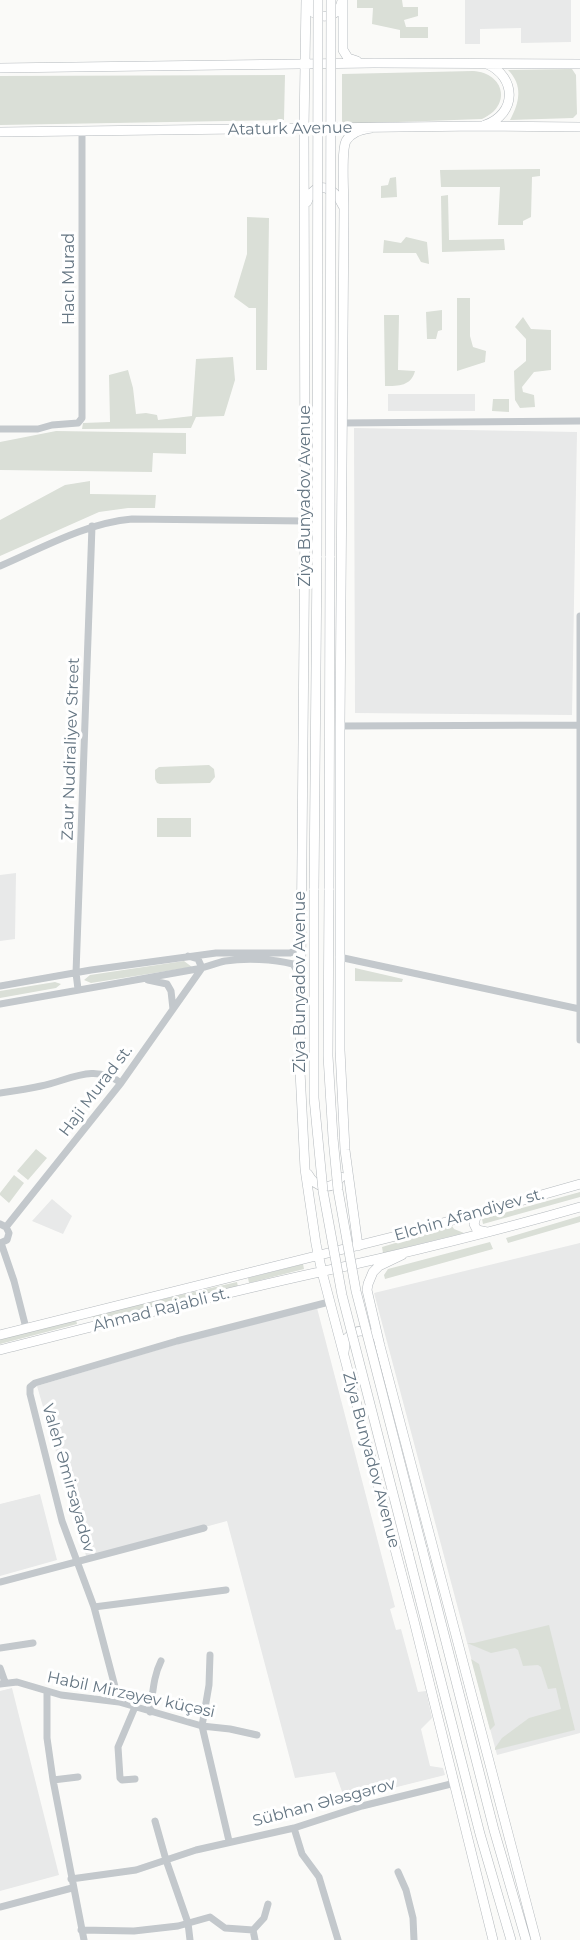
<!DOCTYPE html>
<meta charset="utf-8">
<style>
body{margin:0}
canvas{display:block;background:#fafaf8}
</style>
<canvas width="580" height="1940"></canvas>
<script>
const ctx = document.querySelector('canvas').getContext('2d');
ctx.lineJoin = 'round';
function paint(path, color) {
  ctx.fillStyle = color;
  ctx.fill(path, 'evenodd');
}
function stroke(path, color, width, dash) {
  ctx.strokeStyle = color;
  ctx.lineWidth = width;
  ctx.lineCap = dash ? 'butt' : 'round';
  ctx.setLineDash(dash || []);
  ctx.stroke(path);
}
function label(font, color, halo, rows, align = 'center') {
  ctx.font = font + ' Montserrat,sans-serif';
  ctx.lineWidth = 6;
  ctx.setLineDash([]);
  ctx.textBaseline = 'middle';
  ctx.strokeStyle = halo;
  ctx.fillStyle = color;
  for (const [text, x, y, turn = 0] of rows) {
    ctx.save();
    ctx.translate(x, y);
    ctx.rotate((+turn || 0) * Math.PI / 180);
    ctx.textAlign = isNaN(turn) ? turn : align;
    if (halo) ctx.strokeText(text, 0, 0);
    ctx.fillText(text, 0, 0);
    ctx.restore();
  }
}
paint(new Path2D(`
 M465,0H571V42L521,43V28L480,29V44H465Z
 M388,394H475V411H388Z
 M354,428L577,432L572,715L355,713Z
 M16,873L15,939L0,941V875Z
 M52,1199L72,1216L63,1234L32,1221Z
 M580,1243V1733L497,1755L374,1293Z
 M317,1308L395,1607L390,1609L396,1630L401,1629L418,1692L426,1691L432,1718L421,1729L430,1766L443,1768L445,1775L345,1800L335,1772L295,1778L227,1521L87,1559L37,1386L174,1345Z
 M40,1494L57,1560L0,1576V1504Z
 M12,1688L59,1875L0,1891V1691Z`), '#e8e9e9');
paint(new Path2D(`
 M357,0H402L403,7H418V16L404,20L406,27H428V38H400V30L372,24L373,8H357Z
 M572,69L576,75L577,114L573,118L510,120C520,102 523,85 508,70Z
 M473,71C505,73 512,106 482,119L342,124V74Z
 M285,75L284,120L0,125V76Z
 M540,169V176L532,177L531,217L523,221V225H498L500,187H441L440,170Z
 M396,177L397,197L381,198V186L388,185L390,178Z
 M448,195L449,240L504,239L505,250L442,252L441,196Z
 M247,217L269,218L267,370H256V308H249L234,297L247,254Z
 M406,237L427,242L429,264L421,262L416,253H383L384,240L401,243Z
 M457,298H470V336L473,347L486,351L485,362L457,371Z
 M442,310V330L438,331L436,339H427L426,312Z
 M384,315H399L398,370L415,371C411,386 399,386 385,386Z
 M523,317L531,329L551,330V370L534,372L522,387L523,392L534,395L535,407L520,408L515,400L514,371L526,361V339L515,327Z
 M233,357L235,380L224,416L196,417L191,428L82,429L83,423L110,422L109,375L128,370L133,388L136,414L146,413L157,415L158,420L192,416L196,359Z
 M493,399H509V412L492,411Z
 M56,431L186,433V454L153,453L152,472L0,470V442Z
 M90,481V494L156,495L155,508H128L99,512L0,556V520L65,485Z
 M209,765L214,769L215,777L210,783L160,784L157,783L155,779V770L159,767Z
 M157,818H191V837H157Z
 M184,961L192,967L91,983L84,980L90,975Z
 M355,968L403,979L402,982L355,981Z
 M55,982L61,984L56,988L0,998V991Z
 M36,1149L47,1158L28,1180L17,1171Z
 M14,1175L24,1183L9,1203L0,1195V1193Z
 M580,1192V1197L483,1224L482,1219Z
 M580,1216V1222L508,1243L506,1238Z
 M452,1226L454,1229L464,1233L383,1253L382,1247Z
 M490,1242L493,1249L385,1279L384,1275L388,1269Z
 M303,1264L304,1269L249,1283L248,1278Z
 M237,1282L238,1287L94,1320L93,1315Z
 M76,1319L77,1324L0,1344V1339Z
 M549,1625L575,1730L495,1750V1748L502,1738L529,1718L561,1709L556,1688L548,1689L541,1667L538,1665L523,1666L518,1650L515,1648L491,1653L467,1643H474Z
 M471,1659L479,1664L495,1725L490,1730Z`), '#dadfd7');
const major = new Path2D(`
 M306,0L304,129L305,521L300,1071L305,1169L316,1244L322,1272L414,1621L493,1940
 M308,0L314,13C326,20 339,15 342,1
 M343,0V50L348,58L357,61
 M0,68L374,63L580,64
 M485,125C517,114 517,77 487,64
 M0,132L480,126L580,127
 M307,202C315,178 335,187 343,206
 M314,890L317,556
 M329,890L330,556
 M308,1174C316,1189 332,1191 341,1177
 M481,1213L476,1217L474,1224L477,1230L487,1232
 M358,1246L345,1150L340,1050V726L344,208C344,194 341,151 346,141C352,131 362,130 371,128
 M402,1255L379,1266L373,1272L368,1284L367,1290L380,1346L536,1940
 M0,1335L400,1235L580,1184
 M0,1350C102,1324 203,1298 306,1275C398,1255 489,1233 580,1207
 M344,1352L346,1339C354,1331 362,1328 372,1335
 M422,1548L494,1830L526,1940
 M408,1552L480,1834L511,1940`);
stroke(major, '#b5babe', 10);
stroke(new Path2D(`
 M342,423L580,421
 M0,429H38L52,425L78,423L82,418V131
 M0,566C42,548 86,523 132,519L305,521
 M580,616V1040
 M340,726L580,725
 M339,957L580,1009
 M148,980L167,984L171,991L173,1009
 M0,986L91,970L216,953H290L297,950L299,942
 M78,989L76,973L92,526
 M0,1004L197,969C207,967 216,963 225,961C246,958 273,959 293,964L299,974
 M0,1093C14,1091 28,1089 41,1086C70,1080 94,1063 121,1083
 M0,1224L6,1227L9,1233L7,1240L0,1243
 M6,1227L121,1083L202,968L198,959L188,956
 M1,1243L14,1281L26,1328
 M0,1582L204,1528
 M94,1607L226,1590
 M0,1648L33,1643
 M210,1655L209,1685L202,1726L229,1841
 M0,1668L5,1682
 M0,1684L17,1682L61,1695L119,1702L202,1726L230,1729L257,1735
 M47,1692V1738L53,1780L84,1940
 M119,1702L94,1607L62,1521L30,1394V1387L35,1383L177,1341L329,1302
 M135,1707L118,1747L120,1778L122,1780L135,1779
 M150,1712C153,1694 153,1677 161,1661
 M53,1780L78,1777
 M155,1821L166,1860L188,1923L190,1940
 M294,1828L302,1854L319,1877L338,1940
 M398,1872L406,1890L413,1918L414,1940
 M71,1879L136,1870L196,1850L294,1828L362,1806L455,1783
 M0,1907L72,1888
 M81,1930L134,1931L178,1926L210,1917L225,1928L253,1930L255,1940
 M253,1930L264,1918L268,1904`), '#c3c8cc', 7);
stroke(major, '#fff', 9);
const majorBridge = new Path2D(`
 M317,556L318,0
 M330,556L331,0
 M314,890V1098L323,1191L342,1295L408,1552
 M329,890L328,1056L333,1138L338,1190L356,1291L422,1548`);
stroke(majorBridge, '#b5babe', 10, []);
stroke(majorBridge, '#fff', 9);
label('16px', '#657683', '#fff', [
 ["Ataturk Avenue",290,129,-1],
 ["Hacı Murad",69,279,-90],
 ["Ziya Bunyadov Avenue",305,496,-90],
 ["Zaur Nudiraliyev Street",71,749,-88],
 ["Ziya Bunyadov Avenue",300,982,-90],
 ["Haji Murad st.",96,1091,-53],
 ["Elchin Afandiyev st.",469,1215,-16],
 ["Ahmad Rajabli st.",161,1310,-14],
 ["Ziya Bunyadov Avenue",371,1460,75],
 ["Valeh Əmirsayadov",68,1478,74],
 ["Habil Mirzəyev küçəsi",131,1695,12],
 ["Sübhan Ələsgərov",324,1803,-15]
]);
</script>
